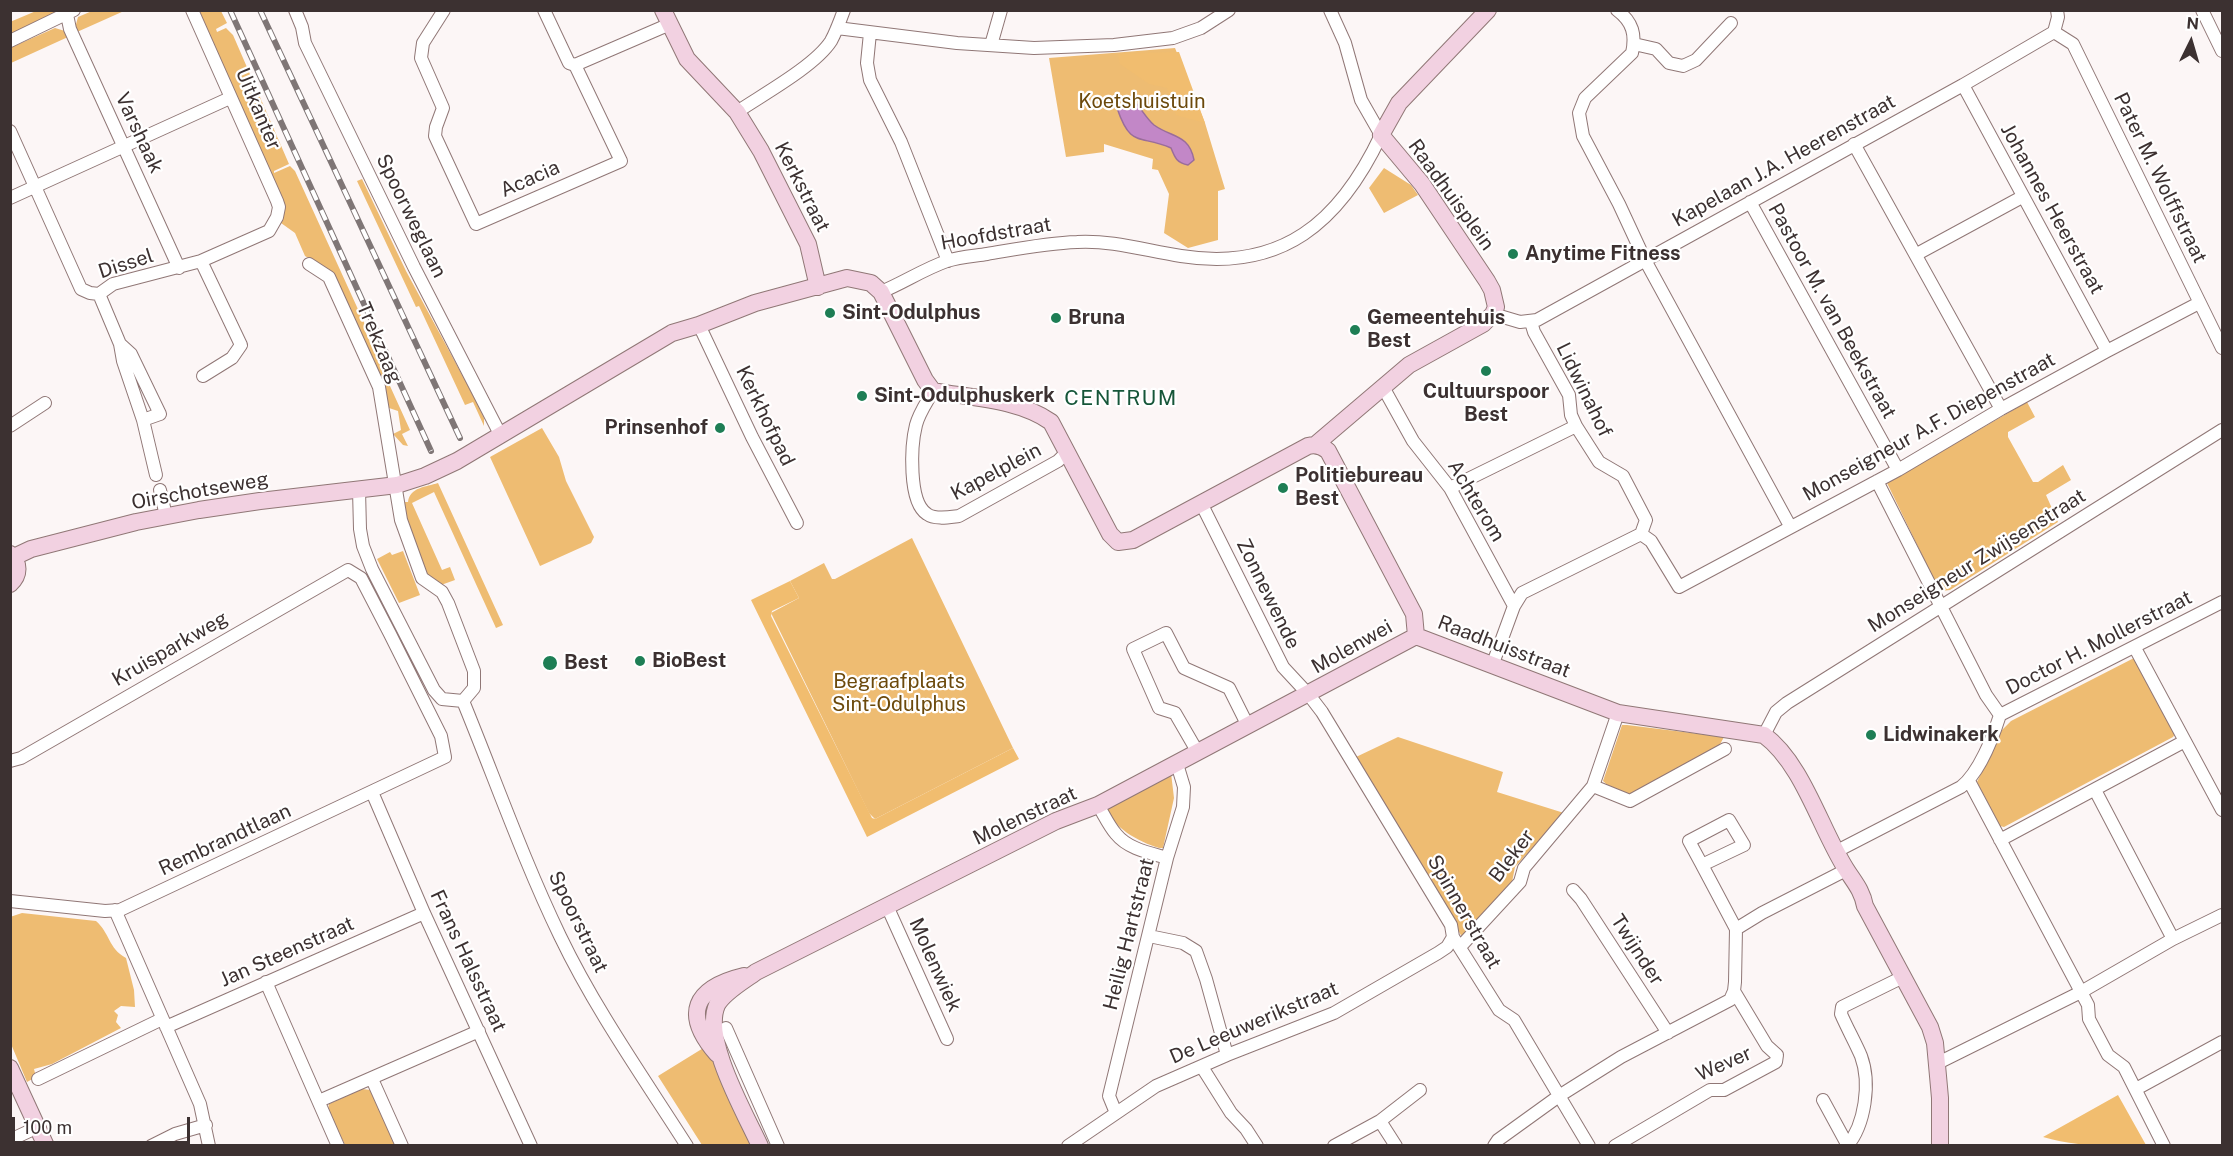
<!DOCTYPE html>
<style>
body{margin:0}
#map{position:relative;width:2233px;height:1156px;overflow:hidden;background:#fcf6f6;font-family:"Public Sans",sans-serif}
canvas{display:block}
.frame{position:absolute;inset:0;border:12px solid #3c3131;pointer-events:none}
.north{position:absolute;left:2161px;top:12px;width:60px;height:60px;-webkit-text-stroke:4px #fff;paint-order:stroke;rotate:5deg;font-size:16px;font-weight:700;line-height:24px;text-align:center;color:#3c3131}
.north::after{content:'';display:block;margin:auto;width:21px;height:27px;background:#3c3131;clip-path:polygon(50% 0,100% 100%,50% 72%,0 100%)}
.scale{position:absolute;left:12px;top:1117px;width:178px;height:27px;box-sizing:border-box;border:3px solid #3c3131;border-top:0;padding-left:8px;font-size:18px;line-height:21px;white-space:nowrap;color:#3c3131;-webkit-text-stroke:4px #fff;paint-order:stroke}
</style>
<div id="map">
<canvas width="2233" height="1156"></canvas>
<div class="frame"></div>
<div class="north">N</div>
<div class="scale">100 m</div>
</div>
<script>
const ctx = document.querySelector('canvas').getContext('2d');
ctx.lineJoin = 'round';
function paint(path, color) {
  ctx.fillStyle = color;
  ctx.fill(path, 'evenodd');
}
function stroke(path, color, width, dash) {
  ctx.strokeStyle = color;
  ctx.lineWidth = width;
  ctx.lineCap = dash ? 'butt' : 'round';
  ctx.setLineDash(dash || []);
  ctx.stroke(path);
}
function label(font, color, halo, rows, align = 'center') {
  ctx.font = font + ' "Public Sans",sans-serif';
  ctx.lineWidth = 4.5;
  ctx.setLineDash([]);
  ctx.textBaseline = 'middle';
  ctx.strokeStyle = halo;
  ctx.fillStyle = color;
  for (const [text, x, y, turn = 0] of rows) {
    ctx.save();
    ctx.translate(x, y);
    ctx.rotate((+turn || 0) * Math.PI / 180);
    ctx.textAlign = isNaN(turn) ? turn : align;
    if (halo) ctx.strokeText(text, 0, 0);
    ctx.fillText(text, 0, 0);
    ctx.restore();
  }
}
paint(new Path2D(`
 M36,11H60L11,36L10,22Z
 M92,11H124L77,32L75,28L78,17Z
 M197,11H221L227,23L216,29L217,32L226,28L233,35L289,164L274,171V173L290,166L295,171L367,329L365,331L410,430L402,434L408,446L403,445L393,434L401,430L398,411L389,408L328,270L305,256L295,233L281,223Z
 M55,28L65,31L68,37L11,63L10,48Z
 M1175,48L1205,123L1225,189L1218,191V240L1188,248L1164,233L1169,194L1158,170L1152,169L1153,159L1104,144V152L1066,157L1049,58Z
 M1384,168L1411,185L1418,195L1384,213L1369,188Z
 M362,179L406,271L474,397L484,418V426L473,402L465,405L419,306L416,307L357,181Z
 M2027,402L2035,417L2008,432V437L2033,482H2038L2063,465L2071,480L2046,495L2058,522L1950,590L1942,591L1938,588L1887,483Z
 M542,428L559,457L566,481L594,537L591,543L540,566L490,457Z
 M438,483L503,625L496,628L434,492L412,503L442,570L450,567L455,580L441,585L427,575L406,519L404,502H408C410,487 426,487 438,483Z
 M912,538L1013,748L875,819L869,813L771,613L799,598L790,581L824,563L832,579H835Z
 M403,551L420,595L399,603L377,559L390,552L392,555Z
 M2134,658L2175,734L2173,737L2004,827L2000,826L1977,782L2001,731L2011,721Z
 M1622,725H1627L1724,737L1718,748L1635,794C1624,794 1610,789 1603,781Z
 M1398,737L1503,772L1497,792L1564,813L1515,867L1512,882L1462,937L1356,757Z
 M1171,773L1174,798L1163,848H1159C1139,842 1111,827 1106,806Z
 M22,913L96,921C110,933 108,948 126,958L134,990L135,1007L121,1006L114,1011L118,1015L116,1022L121,1028L52,1064L34,1069L36,1077L27,1082L11,1044L10,917Z
 M705,1047L719,1068L753,1145H702L658,1076Z
 M362,1089L371,1090L396,1145H345L328,1109L329,1104Z`), '#eebc72');
paint(new Path2D(`
 M1179,52L1205,123L1176,115L1167,88L1149,84L1120,64L1118,54Z
 M790,581L799,598L772,611L771,616L872,818L875,819L1013,748L1019,759L867,837L751,600Z
 M2118,1095L2146,1145C2113,1146 2075,1147 2043,1137Z`), '#f1bd6f');
const water = new Path2D(`
 M1125,101L1136,103C1142,110 1147,119 1154,125C1172,138 1189,134 1194,160L1188,165C1177,163 1175,158 1171,148C1139,134 1131,149 1117,108L1124,104Z`);
paint(water, '#c287c7');
stroke(water, '#9a6d9a', 1.5);
const street = new Path2D(`
 M66,10L70,29L179,268
 M295,10L302,27L305,43L414,267L501,436
 M444,10L423,43L421,58L443,108L436,127L435,136L476,224L621,161L575,65L670,24
 M544,10L569,63L575,65
 M1617,10C1633,22 1636,35 1632,53L1585,98L1579,113L1583,136L1619,204L1645,260L1790,526
 M2202,10L2222,51
 M837,28L957,43L1034,48L1114,45L1173,38L1201,28L1229,10
 M2054,32L2073,44L2222,348
 M2054,32L2058,17L2057,10
 M870,33L867,63L870,80L901,142L948,261
 M10,41L74,10
 M1634,44L1656,49L1669,63L1683,66L1696,60L1731,23
 M991,45L1001,10
 M1963,85L2107,351
 M737,112C762,95 815,66 831,41C836,32 840,21 844,10
 M10,131L81,289L90,293L99,294L113,284L201,261L269,231L277,217L279,207L277,201L192,10
 M1854,144L2001,409
 M10,198L230,98
 M1750,202L1898,470
 M1917,254L2022,197
 M201,261L241,345L232,358L203,376
 M309,264L329,277L379,387L401,520L422,578L442,592L448,603L474,671V688L463,701L442,699L434,690L372,569L363,546L360,529L359,490
 M881,292C903,283 924,269 947,261C959,257 974,256 987,254C1017,249 1047,243 1077,242C1113,240 1147,251 1181,256C1282,272 1340,222 1381,135L1361,100L1345,43L1330,10
 M99,294L120,344L123,361L143,420L156,475
 M1493,314L1520,322L1537,320L1963,85L2054,32
 M1531,322L1534,332L1569,395L1571,415L1576,426L1599,462L1623,476L1646,520L1641,534L1651,541L1679,587L1898,470L2001,409L2107,351L2199,303
 M699,325L752,437L797,523
 M120,344L131,354L160,414L143,420
 M1383,387L1413,441L1450,488L1514,606
 M933,391C927,402 919,413 916,425C911,445 908,502 927,514C935,520 950,517 959,516L1058,461L1068,451
 M10,426L45,403
 M1877,481L1986,695L2000,715
 M1450,488L1576,426
 M160,490L166,516
 M1202,505L1283,667L1309,695L1322,712L1451,925L1453,937L1499,1010L1514,1020L1589,1146
 M2135,648L2222,810
 M1492,666L1514,606L1522,593L1641,534
 M463,701C495,779 523,859 560,936C595,1009 643,1077 687,1146
 M1764,735L1776,712L1787,703L2222,430
 M1197,751L1175,713L1159,708L1133,649L1166,633L1184,668L1229,688L1247,724
 M10,761L21,758L348,570L361,578L390,634L441,736L445,757L120,910L105,911L10,901
 M1969,781L2088,1005L2089,1019L2108,1055L2124,1067L2164,1146
 M1593,786L1630,801L1725,749
 M2095,790L2173,939
 M372,792L424,913L531,1146
 M1098,805C1104,815 1109,826 1116,834C1128,849 1150,853 1167,858
 M1729,820L1744,845L1702,865L1689,841Z
 M2000,840L2185,741
 M1837,851L1961,787C1979,773 1993,737 2000,715L2222,602
 M1702,865L1736,929
 M1573,890L1581,899L1668,1033
 M887,906L947,1039
 M115,910L200,1104L209,1146
 M1149,936L1183,943L1196,951L1206,979L1227,1055
 M1460,947L1520,882L1524,868L1593,786L1618,713
 M266,982L338,1146
 M166,1027L424,913
 M726,1028L778,1146
 M1938,1063L2081,992L2173,939L2222,915
 M1202,1067L1231,1113L1246,1129L1257,1146
 M38,1079L162,1019
 M372,1079L402,1146
 M2136,1089L2222,1042
 M1823,1100L1848,1146
 M319,1101L479,1031
 M1116,1113L1109,1096L1167,858L1183,807L1184,787L1177,764
 M1380,1121L1420,1090
 M10,1140L38,1127
 M151,1146L175,1134L206,1125
 M1068,1146L1156,1086L1227,1055L1334,1013L1438,953L1447,947L1453,937
 M1334,1146L1380,1121L1396,1146
 M1494,1146L1498,1140L1559,1096L1621,1057L1730,1000L1734,991L1735,982L1736,929L1762,913L1846,870
 M1615,1146L1710,1090H1724L1776,1062L1777,1055L1767,1046L1734,991
 M1847,1146C1865,1125 1871,1083 1861,1056C1855,1042 1847,1028 1841,1014L1842,1007L1903,977`);
const secondary = new Path2D(`
 M663,10L687,59L737,112L761,151L808,244L818,287
 M1315,445L1409,365L1483,324L1493,314L1496,307L1492,290L1487,281L1422,184L1381,135L1399,103L1488,10
 M10,554C20,563 20,575 10,584
 M14,557L31,549L136,522L199,510L260,501L397,485L425,476L457,461L672,333L699,325L755,303L847,278L871,283L881,292L925,380L933,391C972,398 1018,399 1051,422L1110,534L1118,542L1133,540L1308,446C1316,444 1322,446 1328,451L1414,614L1416,636
 M1416,636L1618,713L1764,735C1803,764 1820,828 1846,869C1854,882 1862,890 1865,906L1930,1027L1935,1043L1940,1098V1146
 M717,1054C682,1014 694,988 744,976
 M10,1068L46,1146
 M760,1146C745,1113 702,1039 717,1005C724,992 744,981 756,972L1056,821L1098,805L1416,636`);
stroke(street, '#907776', 14);
stroke(secondary, '#907776', 18);
stroke(street, '#fff', 12);
stroke(secondary, '#f2d1e1', 16);
const rail = new Path2D(`
 M230,10L431,451
 M260,10L460,438`);
stroke(rail, '#7f7676', 6);
stroke(rail, '#fff', 4, [11]);
for (const [x, y, r, color] of [
 [1513,254,6,"#1e7e55"],
 [830,313,6,"#1e7e55"],
 [1056,318,6,"#1e7e55"],
 [1355,330,6,"#1e7e55"],
 [1486,371,6,"#1e7e55"],
 [862,396,6,"#1e7e55"],
 [720,428,6,"#1e7e55"],
 [1283,488,6,"#1e7e55"],
 [640,661,6,"#1e7e55"],
 [550,663,8,"#1e7e55"],
 [1871,735,6,"#1e7e55"]
]) {
  const dot = new Path2D();
  dot.arc(x, y, r, 0, 2 * Math.PI);
  ctx.fillStyle = color;
  ctx.fill(dot);
  stroke(dot, '#fff', 2);
}
label('20px', '#6c490b', '#fff', [
 ["Koetshuistuin",1142,102],
 ["Begraafplaats",899,682],
 ["Sint-Odulphus",899,705]
]);
label('20px', '#3c3131', '#fff', [
 ["Uitkanter",258,109,67],
 ["Varshaak",139,133,65],
 ["Kapelaan J.A. Heerenstraat",1784,161,-29],
 ["Pater M. Wolffstraat",2160,178,64],
 ["Acacia",530,179,-24],
 ["Kerkstraat",802,187,63],
 ["Raadhuisplein",1451,195,54],
 ["Johannes Heerstraat",2052,209,61],
 ["Spoorweglaan",411,216,64],
 ["Hoofdstraat",996,234,-10],
 ["Dissel",126,264,-18],
 ["Pastoor M. van Beekstraat",1832,311,61],
 ["Trekzaag",379,343,67],
 ["Lidwinahof",1584,390,64],
 ["Kerkhofpad",765,416,64],
 ["Monseigneur A.F. Diepenstraat",1929,427,-29],
 ["Kapelplein",996,472,-28],
 ["Oirschotseweg",200,491,-10],
 ["Achterom",1476,501,59],
 ["Monseigneur Zwijsenstraat",1977,561,-32],
 ["Zonnewende",1268,594,64],
 ["Doctor H. Mollerstraat",2099,643,-27],
 ["Molenwei",1352,647,-29],
 ["Raadhuisstraat",1504,647,21],
 ["Kruisparkweg",170,649,-30],
 ["Molenstraat",1025,816,-25],
 ["Rembrandtlaan",225,840,-25],
 ["Bleker",1512,856,-53],
 ["Spinnerstraat",1464,912,60],
 ["Spoorstraat",578,922,64],
 ["Heilig Hartstraat",1129,934,-76],
 ["Twijnder",1637,950,57],
 ["Jan Steenstraat",287,952,-24],
 ["Frans Halsstraat",468,961,65],
 ["Molenwiek",935,965,66],
 ["De Leeuwerikstraat",1254,1023,-23],
 ["Wever",1724,1064,-24]
]);
label('bold 20px', '#3c3131', '#fff', [
 ["Anytime Fitness",1525,254],
 ["Sint-Odulphus",842,313],
 ["Bruna",1068,318],
 ["Gemeentehuis",1367,318],
 ["Best",1367,341],
 ["Cultuurspoor",1486,392,"center"],
 ["Best",1486,415,"center"],
 ["Sint-Odulphuskerk",874,396],
 ["Prinsenhof",708,428,"right"],
 ["Politiebureau",1295,476],
 ["Best",1295,499],
 ["BioBest",652,661],
 ["Best",564,663],
 ["Lidwinakerk",1883,735]
], 'left');
ctx.letterSpacing = '1.5px';
label('21px', '#165639', '#fff', [
 ["CENTRUM",1121,399]
]);
ctx.letterSpacing = '0px';
</script>
